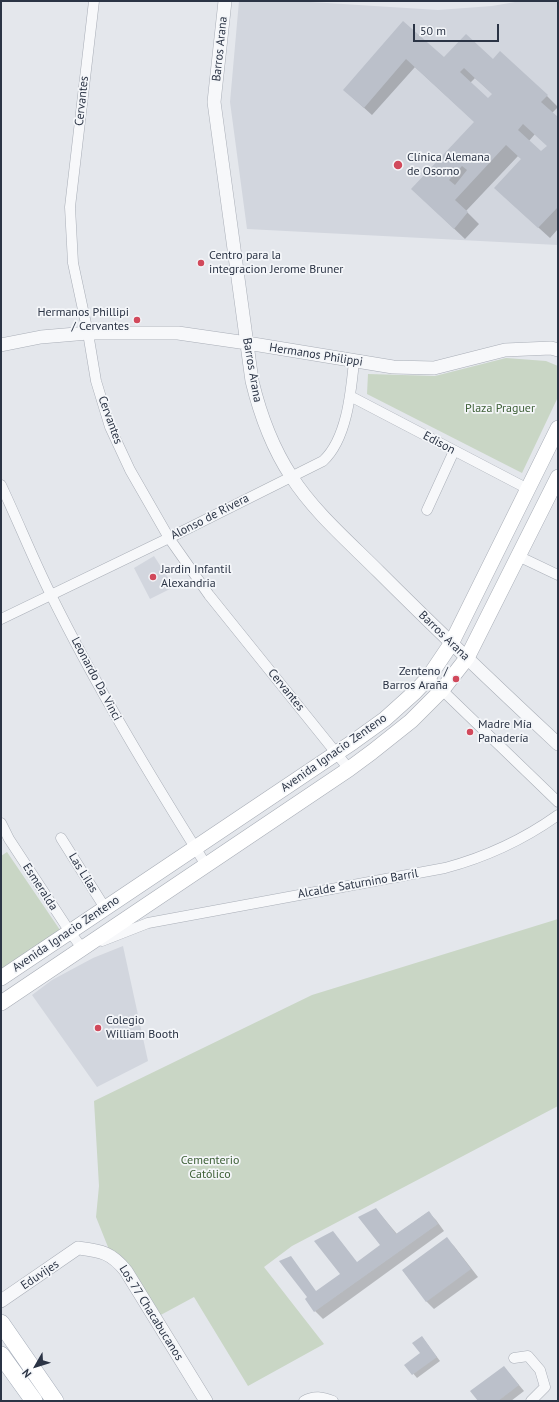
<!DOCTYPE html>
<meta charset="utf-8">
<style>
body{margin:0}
#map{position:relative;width:559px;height:1402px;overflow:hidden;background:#e4e7ec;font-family:"PT Sans",sans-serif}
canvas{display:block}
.frame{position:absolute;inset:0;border:2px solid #2b3445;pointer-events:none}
.north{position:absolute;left:16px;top:1346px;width:40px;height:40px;-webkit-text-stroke:3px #f4f6f9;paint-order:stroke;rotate:231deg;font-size:11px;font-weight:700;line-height:16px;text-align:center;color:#2b3445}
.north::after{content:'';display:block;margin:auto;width:14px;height:18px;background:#2b3445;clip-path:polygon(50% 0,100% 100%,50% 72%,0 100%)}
.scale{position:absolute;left:413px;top:24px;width:86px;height:18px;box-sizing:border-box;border:2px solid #2b3445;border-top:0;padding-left:5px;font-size:12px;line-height:14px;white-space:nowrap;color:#2b3445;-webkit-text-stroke:3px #f4f6f9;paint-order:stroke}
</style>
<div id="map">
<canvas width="559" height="1402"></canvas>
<div class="frame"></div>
<div class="north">N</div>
<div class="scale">50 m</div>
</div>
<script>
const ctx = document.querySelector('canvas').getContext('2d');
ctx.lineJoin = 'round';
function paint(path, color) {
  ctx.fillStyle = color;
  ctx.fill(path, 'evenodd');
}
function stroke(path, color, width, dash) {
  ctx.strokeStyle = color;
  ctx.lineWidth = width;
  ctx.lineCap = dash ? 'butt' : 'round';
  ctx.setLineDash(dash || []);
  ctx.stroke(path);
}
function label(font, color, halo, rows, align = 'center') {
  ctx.font = font + ' "PT Sans",sans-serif';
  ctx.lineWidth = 3.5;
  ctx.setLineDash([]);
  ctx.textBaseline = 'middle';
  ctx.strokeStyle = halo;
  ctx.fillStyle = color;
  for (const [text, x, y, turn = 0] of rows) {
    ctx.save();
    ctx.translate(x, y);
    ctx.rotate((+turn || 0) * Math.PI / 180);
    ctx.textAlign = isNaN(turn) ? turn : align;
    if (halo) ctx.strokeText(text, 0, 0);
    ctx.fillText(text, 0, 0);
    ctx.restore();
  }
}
paint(new Path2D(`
 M239,1H295L438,10L492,6L521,1H558V245L247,229L230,102Z
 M154,556L174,587L150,599L134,568Z
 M123,946L148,1061L97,1087L32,995L52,980L93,958Z`), '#d2d6de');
paint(new Path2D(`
 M506,358L546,361L558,366V397L522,473L367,394L368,374L435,376Z
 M7,852L60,930L1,969V856Z
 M558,919V1106L292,1246L264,1267L324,1344L248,1386L194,1297L157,1317L112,1257L96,1217L99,1186L94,1101L312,995Z`), '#c9d6c5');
paint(new Path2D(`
 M403,22L444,59L493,60L547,96L558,107L552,113L558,119V229L550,238L507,199L522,159L518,156L466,211L479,224L465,239L424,200L475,122L415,67L372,115L352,97ZM475,78L493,94L488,99L470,83ZM535,134L548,146L542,153L529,141Z
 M376,1209L397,1234L428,1212L436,1220L444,1231L323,1319L315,1311L317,1292L341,1275L333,1232L357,1263L382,1246Z
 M447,1239L454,1246L478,1277L434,1309L427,1302L403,1271Z
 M422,1337L440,1361L417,1378L406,1365L421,1353Z
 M504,1367L524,1391L511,1401H479Z`), '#0003');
paint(new Path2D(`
 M403,21L444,57L466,34L493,59L500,51L548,95L541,102L558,117V207L538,228L494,188L521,159L506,145L455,200L468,212L454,229L411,189L474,122L406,59L364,108L343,90ZM464,68L492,94L488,98L460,72ZM523,124L547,146L541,151L518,130ZM462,166L467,170L455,185L449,180Z
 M376,1208L396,1234L429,1211L438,1224L314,1312L305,1299L307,1297L279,1261L291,1256L316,1291L340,1274L314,1241L333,1231L357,1262L380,1245L358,1217Z
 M447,1237L471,1269L426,1302L402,1270Z
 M422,1336L437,1357L412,1375L404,1365L420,1353L412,1343Z
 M504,1366L519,1385L498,1401H478L470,1391Z`), '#bbc0ca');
const minor = new Path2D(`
 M94,1L70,207L73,263L88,333L96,381L110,427L130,470L169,538L209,595L349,769
 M350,396L528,489
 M1,485C18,521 33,559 51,595C97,688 151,777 206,865
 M427,510L454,451
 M518,556L558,575
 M1,619L169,538L323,461C347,439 351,392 354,361
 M428,678L442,690L558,802
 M1,823L9,839L70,932L82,948L87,946
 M61,838L105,908
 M102,941L148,923L445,868C486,857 523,840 558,815
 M514,1358L528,1356L540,1370L545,1387L531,1401
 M304,1401C314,1395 323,1397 333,1401`);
const tertiary = new Path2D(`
 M225,1L214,102L252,381C260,414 272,447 291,476C314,512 348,541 379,572C437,630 497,687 558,744
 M1,345L41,337L88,333H178L247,343L393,367L434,368L505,350L551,348L558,350
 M1,1301L78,1248C101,1251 111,1252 126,1271L206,1401`);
const secondary = new Path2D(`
 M1,978L353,742L385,719L415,692L428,678L451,644L558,428
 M1,1003L349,769L372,752L411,721L442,690L467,658L558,477`);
const primary = new Path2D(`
 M1,1323L55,1401
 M1,1355L34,1401`);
stroke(minor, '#a9aeb7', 11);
stroke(tertiary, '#a9aeb7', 14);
stroke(secondary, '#a9aeb7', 16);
stroke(primary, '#a3abb8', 18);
stroke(minor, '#f7f8fa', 10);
stroke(tertiary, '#f7f8fa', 13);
stroke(secondary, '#fff', 15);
stroke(primary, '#fff', 17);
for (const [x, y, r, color] of [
 [398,165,5,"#d1495b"],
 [201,263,4,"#d1495b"],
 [137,320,4,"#d1495b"],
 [153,577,4,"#d1495b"],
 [456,679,4,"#d1495b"],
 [470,732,4,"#d1495b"],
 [98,1028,4,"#d1495b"]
]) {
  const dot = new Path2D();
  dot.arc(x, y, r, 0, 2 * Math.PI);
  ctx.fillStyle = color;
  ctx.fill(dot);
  stroke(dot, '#f4f6f9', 1.5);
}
label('12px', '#2b3445', '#f4f6f9', [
 ["Barros Arana",220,49,-84],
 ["Cervantes",82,101,-84],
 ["Hermanos Philippi",316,355,9],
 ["Barros Arana",252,370,80],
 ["Cervantes",110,420,70],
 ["Edison",439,443,28],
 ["Alonso de Rivera",210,517,-27],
 ["Barros Arana",444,636,44],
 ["Leonardo Da Vinci",96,679,62],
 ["Cervantes",286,690,51],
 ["Avenida Ignacio Zenteno",334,753,-35],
 ["Las Lilas",83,873,58],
 ["Alcalde Saturnino Barril",358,884,-10],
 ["Esmeralda",40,887,57],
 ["Avenida Ignacio Zenteno",66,934,-34],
 ["Eduvijes",40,1275,-34],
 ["Los 77 Chacabucanos",151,1313,58]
]);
label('12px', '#2b3445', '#f4f6f9', [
 ["Clínica Alemana",407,158],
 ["de Osorno",407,172],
 ["Centro para la",209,256],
 ["integracion Jerome Bruner",209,270],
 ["Hermanos Phillipi",129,313,"right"],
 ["/ Cervantes",129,327,"right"],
 ["Jardin Infantil",161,570],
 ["Alexandria",161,584],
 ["Zenteno /",448,672,"right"],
 ["Barros Araña",448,686,"right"],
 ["Madre Mía",478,725],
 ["Panadería",478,739],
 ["Colegio",106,1021],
 ["William Booth",106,1035]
], 'left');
label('12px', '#3f6138', '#f4f6f9', [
 ["Plaza Praguer",500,409],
 ["Cementerio",210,1161],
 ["Católico",210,1175]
]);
</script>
